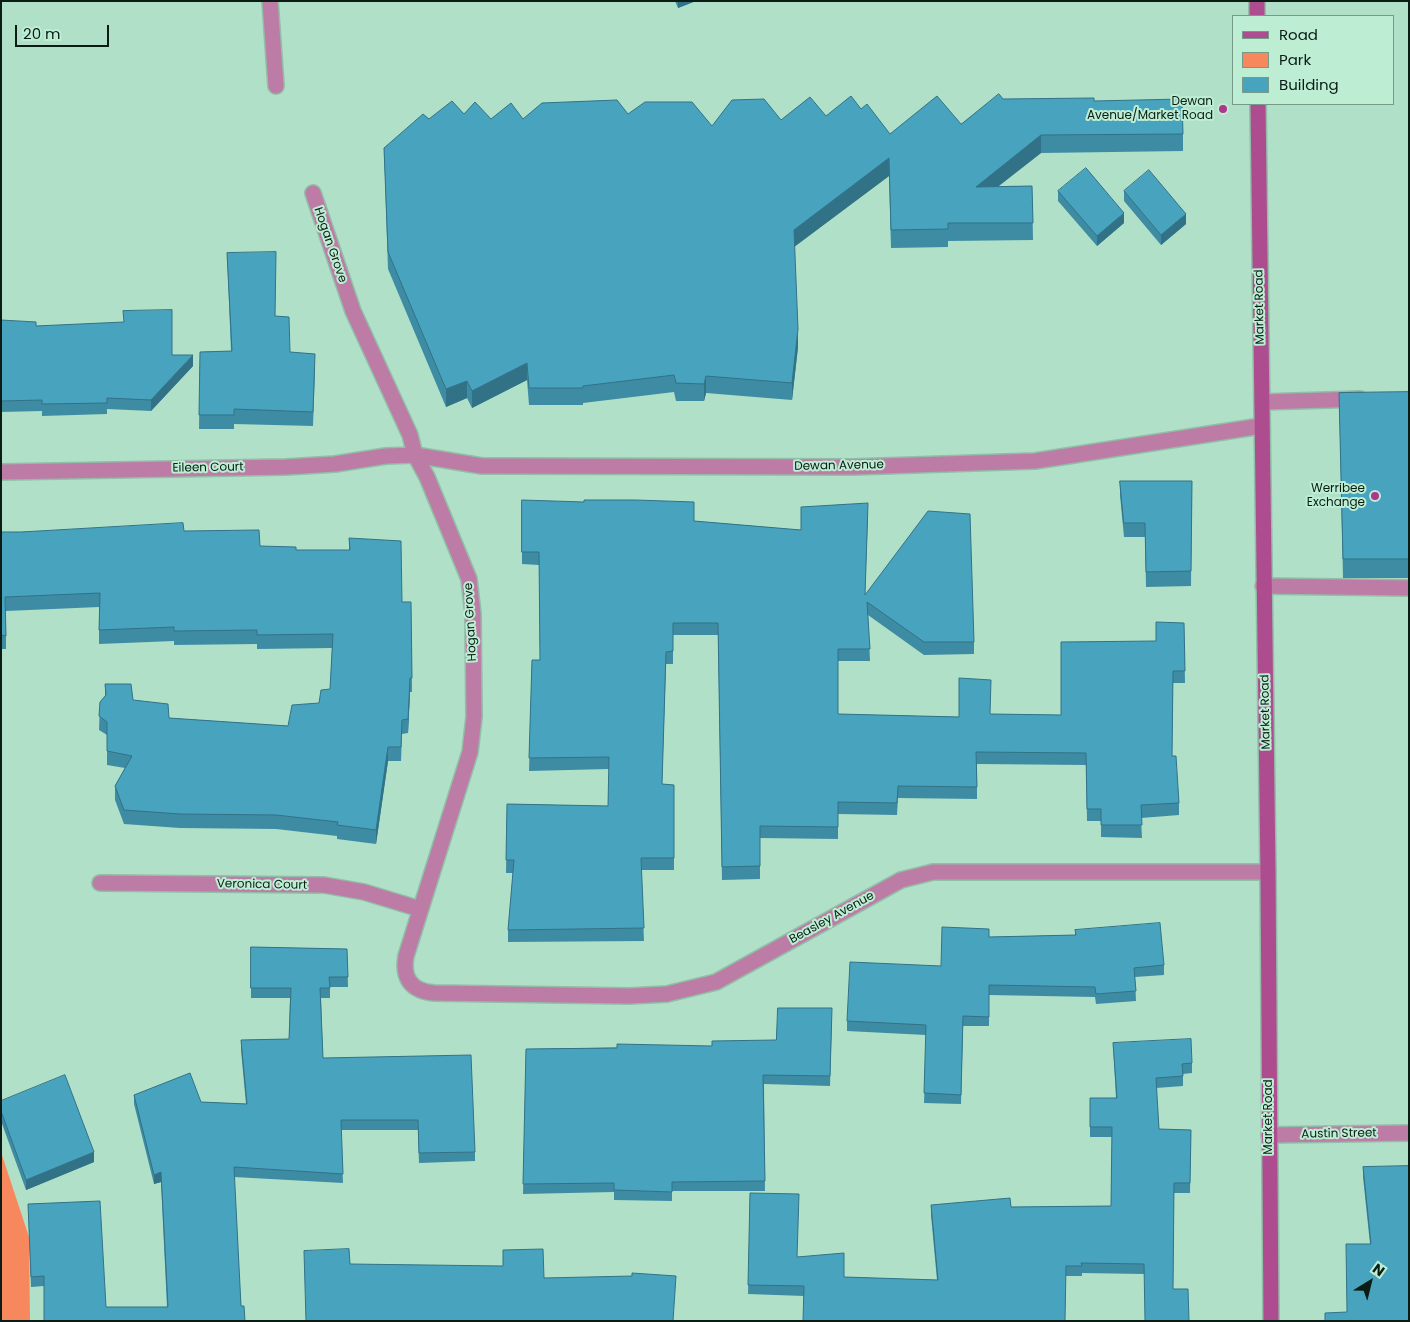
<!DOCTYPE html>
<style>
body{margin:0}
#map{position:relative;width:1410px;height:1322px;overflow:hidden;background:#b0e0c7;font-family:Poppins,sans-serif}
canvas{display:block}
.frame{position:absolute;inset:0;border:2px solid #0a1c14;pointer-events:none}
.legend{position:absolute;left:1232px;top:15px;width:162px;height:90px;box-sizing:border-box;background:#bdeed4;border:1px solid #759a87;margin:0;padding:6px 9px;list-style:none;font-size:15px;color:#0a1c14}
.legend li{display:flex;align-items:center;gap:10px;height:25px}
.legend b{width:25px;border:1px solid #759a87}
.north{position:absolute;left:1345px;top:1257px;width:50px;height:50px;-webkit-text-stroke:4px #bdeed4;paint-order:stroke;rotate:36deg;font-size:14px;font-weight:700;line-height:20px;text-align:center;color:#0a1c14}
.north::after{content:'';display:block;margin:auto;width:18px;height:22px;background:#0a1c14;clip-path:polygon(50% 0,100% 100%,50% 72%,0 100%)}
.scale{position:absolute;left:15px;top:25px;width:94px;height:22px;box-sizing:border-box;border:2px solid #0a1c14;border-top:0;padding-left:6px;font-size:15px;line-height:18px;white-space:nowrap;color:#0a1c14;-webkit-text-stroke:4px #bdeed4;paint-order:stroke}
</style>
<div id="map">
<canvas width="1410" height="1322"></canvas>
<div class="frame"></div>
<ul class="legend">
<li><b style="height:6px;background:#ad4c8f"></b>Road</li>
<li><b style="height:14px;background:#f7885d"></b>Park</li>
<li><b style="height:14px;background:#48a3bf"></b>Building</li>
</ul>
<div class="north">N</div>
<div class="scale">20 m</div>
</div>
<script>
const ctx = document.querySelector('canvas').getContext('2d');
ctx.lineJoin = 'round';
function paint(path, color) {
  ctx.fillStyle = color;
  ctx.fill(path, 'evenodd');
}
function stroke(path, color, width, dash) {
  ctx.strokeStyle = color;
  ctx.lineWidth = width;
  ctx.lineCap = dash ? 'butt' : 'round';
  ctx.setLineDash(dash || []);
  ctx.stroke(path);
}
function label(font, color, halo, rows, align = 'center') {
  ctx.font = font + ' Poppins,sans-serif';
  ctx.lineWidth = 4;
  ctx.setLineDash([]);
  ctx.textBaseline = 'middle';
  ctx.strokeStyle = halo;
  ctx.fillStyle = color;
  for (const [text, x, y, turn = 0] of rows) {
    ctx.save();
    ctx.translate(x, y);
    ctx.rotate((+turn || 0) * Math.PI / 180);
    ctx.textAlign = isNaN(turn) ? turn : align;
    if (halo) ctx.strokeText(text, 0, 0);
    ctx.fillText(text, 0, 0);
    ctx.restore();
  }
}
paint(new Path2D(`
 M1,1152L29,1237L30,1321H1Z`), '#f7885d');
const lane = new Path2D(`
 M1262,402L1360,399
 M1263,586L1409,588`);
const street = new Path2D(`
 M270,1L276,86
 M313,193L353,311L410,435L415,455L427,477L469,579L473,614L474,717L470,752L406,956C402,978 411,991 434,993L629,996L667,994L716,982L901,880L933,872H1268
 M1,472L286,467L335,464L386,456L415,455L482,466H506L853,467L1035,461L1261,426
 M100,883L324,885L364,892L420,909
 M1269,1135L1409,1133`);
const secondary = new Path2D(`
 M1257,1V16
 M1258,104L1268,872L1271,1321`);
stroke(lane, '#92bda7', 18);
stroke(street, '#92bda7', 18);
stroke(secondary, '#92bda7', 18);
stroke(lane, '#bd7ca6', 15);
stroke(street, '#bd7ca6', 15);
stroke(secondary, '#ad4c8f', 15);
paint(new Path2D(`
 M675,1H696L678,8Z
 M1003,99L1094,101L1183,134V151L1041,153L998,186H1032L1033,240L948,241V247L891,248L889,176L794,247L798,347L792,400L706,393L704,401H676L674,392L583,403V405H529L527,380L472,408L467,398L446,407L388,269L384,148L429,119L464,114L491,119H523L628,114L712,126L781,120L826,116L861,109L890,134L961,124Z
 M1058,191L1124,223L1097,246L1058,201Z
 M1124,191L1186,224L1161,245L1124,201Z
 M227,253L275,316L290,352L315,369L313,426L234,424V429H199L200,352L231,351Z
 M1,320L36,326L172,355L193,366L151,411L107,409V414L42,416V411L1,412Z
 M1409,392V578H1343L1339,393Z
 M1120,481H1192L1191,586L1146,587L1145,537H1124L1120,495Z
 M522,500L694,521L801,530L868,515L865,594L974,642V654L924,655L868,615L870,661H838V714L959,717L991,714L1061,715L1156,641L1184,623L1185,683H1173L1172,756L1179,803V815L1141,818L1142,838L1101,837V821H1087L1086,765L977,764V799L898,798L897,815L838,814V839L760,838V879L722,880L718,635H673V664H666L662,784L674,785V870H641L644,941L508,942V930L513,873H506L507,804L608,806L609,769L529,771L532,660H540L539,565L522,564Z
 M184,531L260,546L296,550H349V538L402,602H411L412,692H410L408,733L402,734L401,761H388L376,844L337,839V836L276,829L180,828L124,824L115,800V786L125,768L107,765V735L99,730L100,702L105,696V684L133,700L169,718L288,726L319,703L330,689L332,648L257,649V644L174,645V641L99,644V607L6,611V649H1V532Z
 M1075,930L1164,965V975L1135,977L1136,1001L1096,1004L1095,997L989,995V1026H963L961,1104L924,1103L926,1035L847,1031V1021L941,966L989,937L1075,935Z
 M251,947L347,949L348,987H330V998H321L323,1058L475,1152V1161L419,1163L418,1130H341L343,1183L234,1177L241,1306L44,1321V1286L31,1287L28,1204L106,1307H167L161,1182L154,1184L134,1104V1095L201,1102L246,1104L241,1050V1040L289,1039L290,998H251Z
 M832,1018L830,1086L764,1084L765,1191H672V1201L614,1200V1192L523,1194L526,1049L712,1046L776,1040Z
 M1113,1043L1192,1063V1073L1183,1074V1086L1156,1088L1159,1129L1191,1130L1190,1193H1174L1173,1289L1189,1321L1144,1274L1082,1273V1276H1066L804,1296L748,1294L750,1193L797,1257L844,1277L937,1280L931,1215V1205L1011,1207L1111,1206L1112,1137H1090V1127L1116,1098Z
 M1,1101L94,1162L26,1190L1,1121Z
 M1409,1166L1347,1312L1370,1244L1363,1177V1167Z`), '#3e8ca4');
paint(new Path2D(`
 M678,1H696L678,8Z
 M1041,135V153L976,204V187Z
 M889,158V176L794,247V230Z
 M1124,213V223L1097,246V236Z
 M1186,214V224L1161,245V235Z
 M798,329V347L792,400V383Z
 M193,355V366L151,411V400Z
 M527,363V380L472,408V391Z
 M706,376V393L704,401V384Z
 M467,381V398L446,407V389Z
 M410,678V692L408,733V719Z
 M388,747V761L376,844V830Z
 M94,1152V1162L26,1190V1180Z
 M161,1172V1182L154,1184V1175Z`), '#327286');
const building = new Path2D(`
 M999,94L1003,99L1094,98V101L1182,99L1183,134L1041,135L976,187L1032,186L1033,223H948V229L891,230L889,158L794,230L798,329L792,383L706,376L704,384L676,383L674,375L583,386V388H529L527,363L472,391L467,381L446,389L388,252L384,148L423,114L429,119L452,101L464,114L475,102L491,119L511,103L523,119L542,103L617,100L628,114L645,102H692L712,126L732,100L764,99L781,120L810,97L826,116L851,96L861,109L867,104L890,134L937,96L961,124Z
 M1086,168L1124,213L1097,236L1058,191Z
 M1149,170L1186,214L1161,235L1124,191Z
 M276,252L275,316L289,317L290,352L315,354L313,412L234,409V415H199L200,352L232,351L227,253Z
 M172,310V355H193L151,400L107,398V403L42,404V400L1,401V320L36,322V326L124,322L123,311Z
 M1409,392V559H1343L1339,393Z
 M1120,481H1192L1191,571L1146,572L1145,523H1124Z
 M522,500L584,502V500H636L694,502V521L801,530V507L868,503L865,595L928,511L970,514L974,642H924L867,602L870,649H838V714L959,717V678L991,680L990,714L1061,715V642L1156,641V622L1184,623L1185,671H1173L1172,756H1176L1179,803L1141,805L1142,825H1101V809H1087L1086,753L976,752L977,787L898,786L897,803L838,802V827L760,826V866L722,867L718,623H673V651L666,652L662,784L674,785V858H641L644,928L508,930L514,860H506L507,804L608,806L609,757L529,758L532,660H540L539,552H522Z
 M183,523L184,531L259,530L260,546L296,547V550H350L349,538L401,541L402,602H411L412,678H410L408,719L402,720L401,747H388L376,830L337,825L338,822L276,815L180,814L124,810L115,786L132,756L107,751V722L99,716L100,702L106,695L105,684H131L133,700L168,704L169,718L288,726L292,705L319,703L321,690L330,689L333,634L257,635V630L174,631V627L99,630L100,593L5,597L6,636L1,635V532H21Z
 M1160,923L1164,965L1134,968L1136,991L1096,994L1095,987L989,985V1017L963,1016L961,1095L924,1093L926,1025L847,1021L850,962L941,966L942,927L989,929V937L1076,935L1075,930Z
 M251,947L347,949L348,977H329L330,988H320L323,1058L471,1055L475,1152L419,1153L418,1120H341L343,1174L234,1167L241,1306H244L245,1321H44V1276L31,1277L28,1204L100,1201L106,1307H168L161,1172L154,1175L134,1095L190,1073L201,1102L247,1104L241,1040L289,1039L291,988H251Z
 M778,1008H832L830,1076L763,1075L765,1181L672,1182V1192L614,1190V1183L523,1184L526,1049L617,1048V1044L712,1046V1041L776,1040Z
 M1191,1039L1192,1063L1182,1064L1183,1076L1156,1078L1159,1129L1191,1130L1190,1183H1174L1173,1289H1188L1189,1321H1145L1144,1264L1081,1263L1082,1266H1066L1065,1321H803L804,1286L748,1285L750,1193L799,1194L797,1257L844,1253V1277L938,1280L931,1205L1010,1198L1011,1207L1111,1206L1112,1127H1090V1098H1117L1113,1043Z
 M65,1075L94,1152L26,1180L1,1111V1101Z
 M1409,1166V1321H1325V1313L1347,1312L1346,1244H1371L1363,1167Z
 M349,1249L350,1264L503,1266V1250L543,1249L544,1278L632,1276V1273L676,1276L673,1321H306L304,1251Z`);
paint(building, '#48a3bf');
stroke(building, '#327286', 1);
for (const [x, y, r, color] of [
 [1223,109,5,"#ae368b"],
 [1375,496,5,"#ae368b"]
]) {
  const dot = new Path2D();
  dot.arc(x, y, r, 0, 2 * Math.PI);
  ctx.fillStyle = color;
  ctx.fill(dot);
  stroke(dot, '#bdeed4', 2);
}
label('12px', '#0a1c14', '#bdeed4', [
 ["Dewan",1213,102],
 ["Avenue/Market Road",1213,116],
 ["Werribee",1365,489],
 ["Exchange",1365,503]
], 'right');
label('12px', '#0a1c14', '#bdeed4', [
 ["Hogan Grove",330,245,71],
 ["Market Road",1260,307,-91],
 ["Dewan Avenue",839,466,-1],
 ["Eileen Court",208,468,-1],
 ["Hogan Grove",471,622,-93],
 ["Market Road",1266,712,-91],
 ["Veronica Court",262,885,1],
 ["Beasley Avenue",832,918,-29],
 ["Market Road",1269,1117,-90],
 ["Austin Street",1339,1134,-1]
]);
</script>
